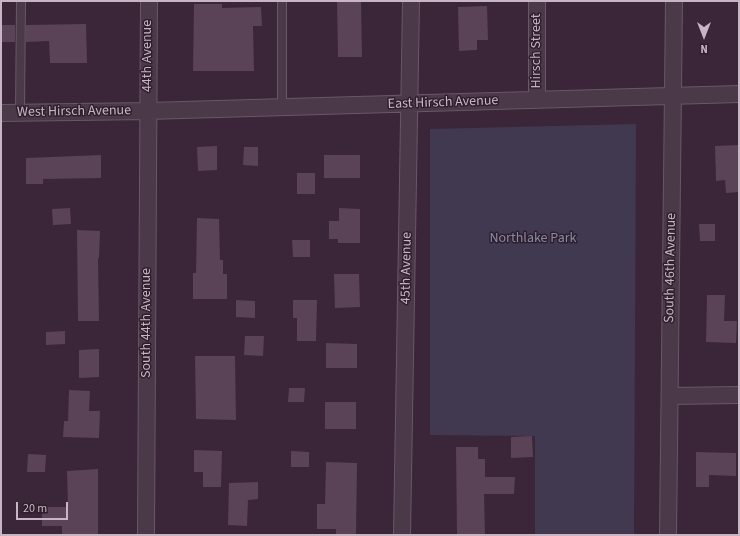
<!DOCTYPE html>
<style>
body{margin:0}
#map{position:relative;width:740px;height:536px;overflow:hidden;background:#3b2539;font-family:"Source Sans 3",sans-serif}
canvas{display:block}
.frame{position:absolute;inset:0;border:2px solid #c7b5c4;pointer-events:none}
.north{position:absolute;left:684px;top:16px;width:40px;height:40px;-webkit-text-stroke:3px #301e2e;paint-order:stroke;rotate:180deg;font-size:11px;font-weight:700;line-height:16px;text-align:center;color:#c7b5c4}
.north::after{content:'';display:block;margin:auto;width:14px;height:18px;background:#c7b5c4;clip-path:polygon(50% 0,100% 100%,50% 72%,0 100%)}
.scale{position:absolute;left:16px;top:502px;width:52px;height:18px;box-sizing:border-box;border:2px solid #c7b5c4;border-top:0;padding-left:5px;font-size:12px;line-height:14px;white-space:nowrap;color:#c7b5c4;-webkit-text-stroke:3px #301e2e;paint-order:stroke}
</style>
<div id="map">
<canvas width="740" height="536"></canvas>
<div class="frame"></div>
<div class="north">N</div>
<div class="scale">20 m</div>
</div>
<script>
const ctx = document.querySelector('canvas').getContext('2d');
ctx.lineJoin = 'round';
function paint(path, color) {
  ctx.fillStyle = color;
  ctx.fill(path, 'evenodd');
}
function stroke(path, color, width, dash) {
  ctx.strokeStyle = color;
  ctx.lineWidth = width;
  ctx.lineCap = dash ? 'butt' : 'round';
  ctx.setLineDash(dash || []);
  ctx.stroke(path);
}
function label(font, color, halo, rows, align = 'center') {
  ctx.font = font + ' "Source Sans 3",sans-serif';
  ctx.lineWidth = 3;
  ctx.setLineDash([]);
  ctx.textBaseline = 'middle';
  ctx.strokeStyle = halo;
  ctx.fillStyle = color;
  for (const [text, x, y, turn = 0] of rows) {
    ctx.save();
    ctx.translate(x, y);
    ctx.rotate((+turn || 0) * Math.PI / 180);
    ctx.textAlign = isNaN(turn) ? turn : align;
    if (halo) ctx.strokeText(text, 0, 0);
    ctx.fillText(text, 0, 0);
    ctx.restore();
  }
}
paint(new Path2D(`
 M636,124L634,535H535V436L430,435V129Z`), '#413950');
paint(new Path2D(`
 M337,1H361L362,57H338Z
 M194,4H222V8L261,7L262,26H253L254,71H193Z
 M487,6L488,40H477V50L459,51L458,7Z
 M86,24L87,63H50L49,41L26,42V25Z
 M1,25H15V42H1Z
 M739,145V192L726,193L725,180L716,181L715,146Z
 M217,146V170L198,171L197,147Z
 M244,147H258V166L243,165Z
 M101,155V178L43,179V184H26V158Z
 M324,155H360V178H324Z
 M297,173H315V194H297Z
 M70,208L71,224L53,225L52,209Z
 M339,208L360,209V243H338V239H329V221H339Z
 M197,218L219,219L220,260H223V274H227V299H193V273H196Z
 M699,224H715V241H700Z
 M77,230L100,231L99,258H98L99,321H78Z
 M292,240H310V257H293Z
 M334,274H359L360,307L335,308Z
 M707,295H725L724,321H737L736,343L706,342Z
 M236,300L255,301V318L236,317Z
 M293,300H317L316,341H297V318H293Z
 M65,331V344L46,345V332Z
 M245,336H264L263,356L244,355Z
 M326,343L357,344V368H326Z
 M99,349V377L79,378V350Z
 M195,356H235L236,420L196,419Z
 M289,388H305L304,402H288Z
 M69,390L90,391L89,411H100L99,438L63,437L64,421H68Z
 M325,402H356V429H325Z
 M532,436L533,457L511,458V437Z
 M456,447H478V459H485V477H515L514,494H484L485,535H457Z
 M194,450L222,451L221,487H203V472H194Z
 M291,451L309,452V467H291Z
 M696,452L736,453V476L709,475V487H696Z
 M28,454L46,455L45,472H27Z
 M326,462L357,463L356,535H336V529H317V504H325Z
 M98,469V535H62V526H42V507H68L67,471Z
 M258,482V499L248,500L247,526L228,525L229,483Z`), '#5a4257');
const lane = new Path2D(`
 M282,1V108
 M20,113L21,1`);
const street = new Path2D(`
 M537,1V100
 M1,113L148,111L739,94
 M670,396L739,395
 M146,535L149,1
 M402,535L411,1
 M668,535L674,1`);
stroke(lane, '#695767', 10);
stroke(street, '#695767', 18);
stroke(lane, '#4b3949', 8);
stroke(street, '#4b3949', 16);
label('14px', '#c7b5c4', '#301e2e', [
 ["Hirsch Street",537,51,-90],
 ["44th Avenue",148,56,-90],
 ["East Hirsch Avenue",443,103,-2],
 ["West Hirsch Avenue",74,112,-1],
 ["45th Avenue",407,268,-89],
 ["South 46th Avenue",671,268,-89],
 ["South 44th Avenue",147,323,-90]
]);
label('14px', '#848ca5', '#301e2e', [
 ["Northlake Park",533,239]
]);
</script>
